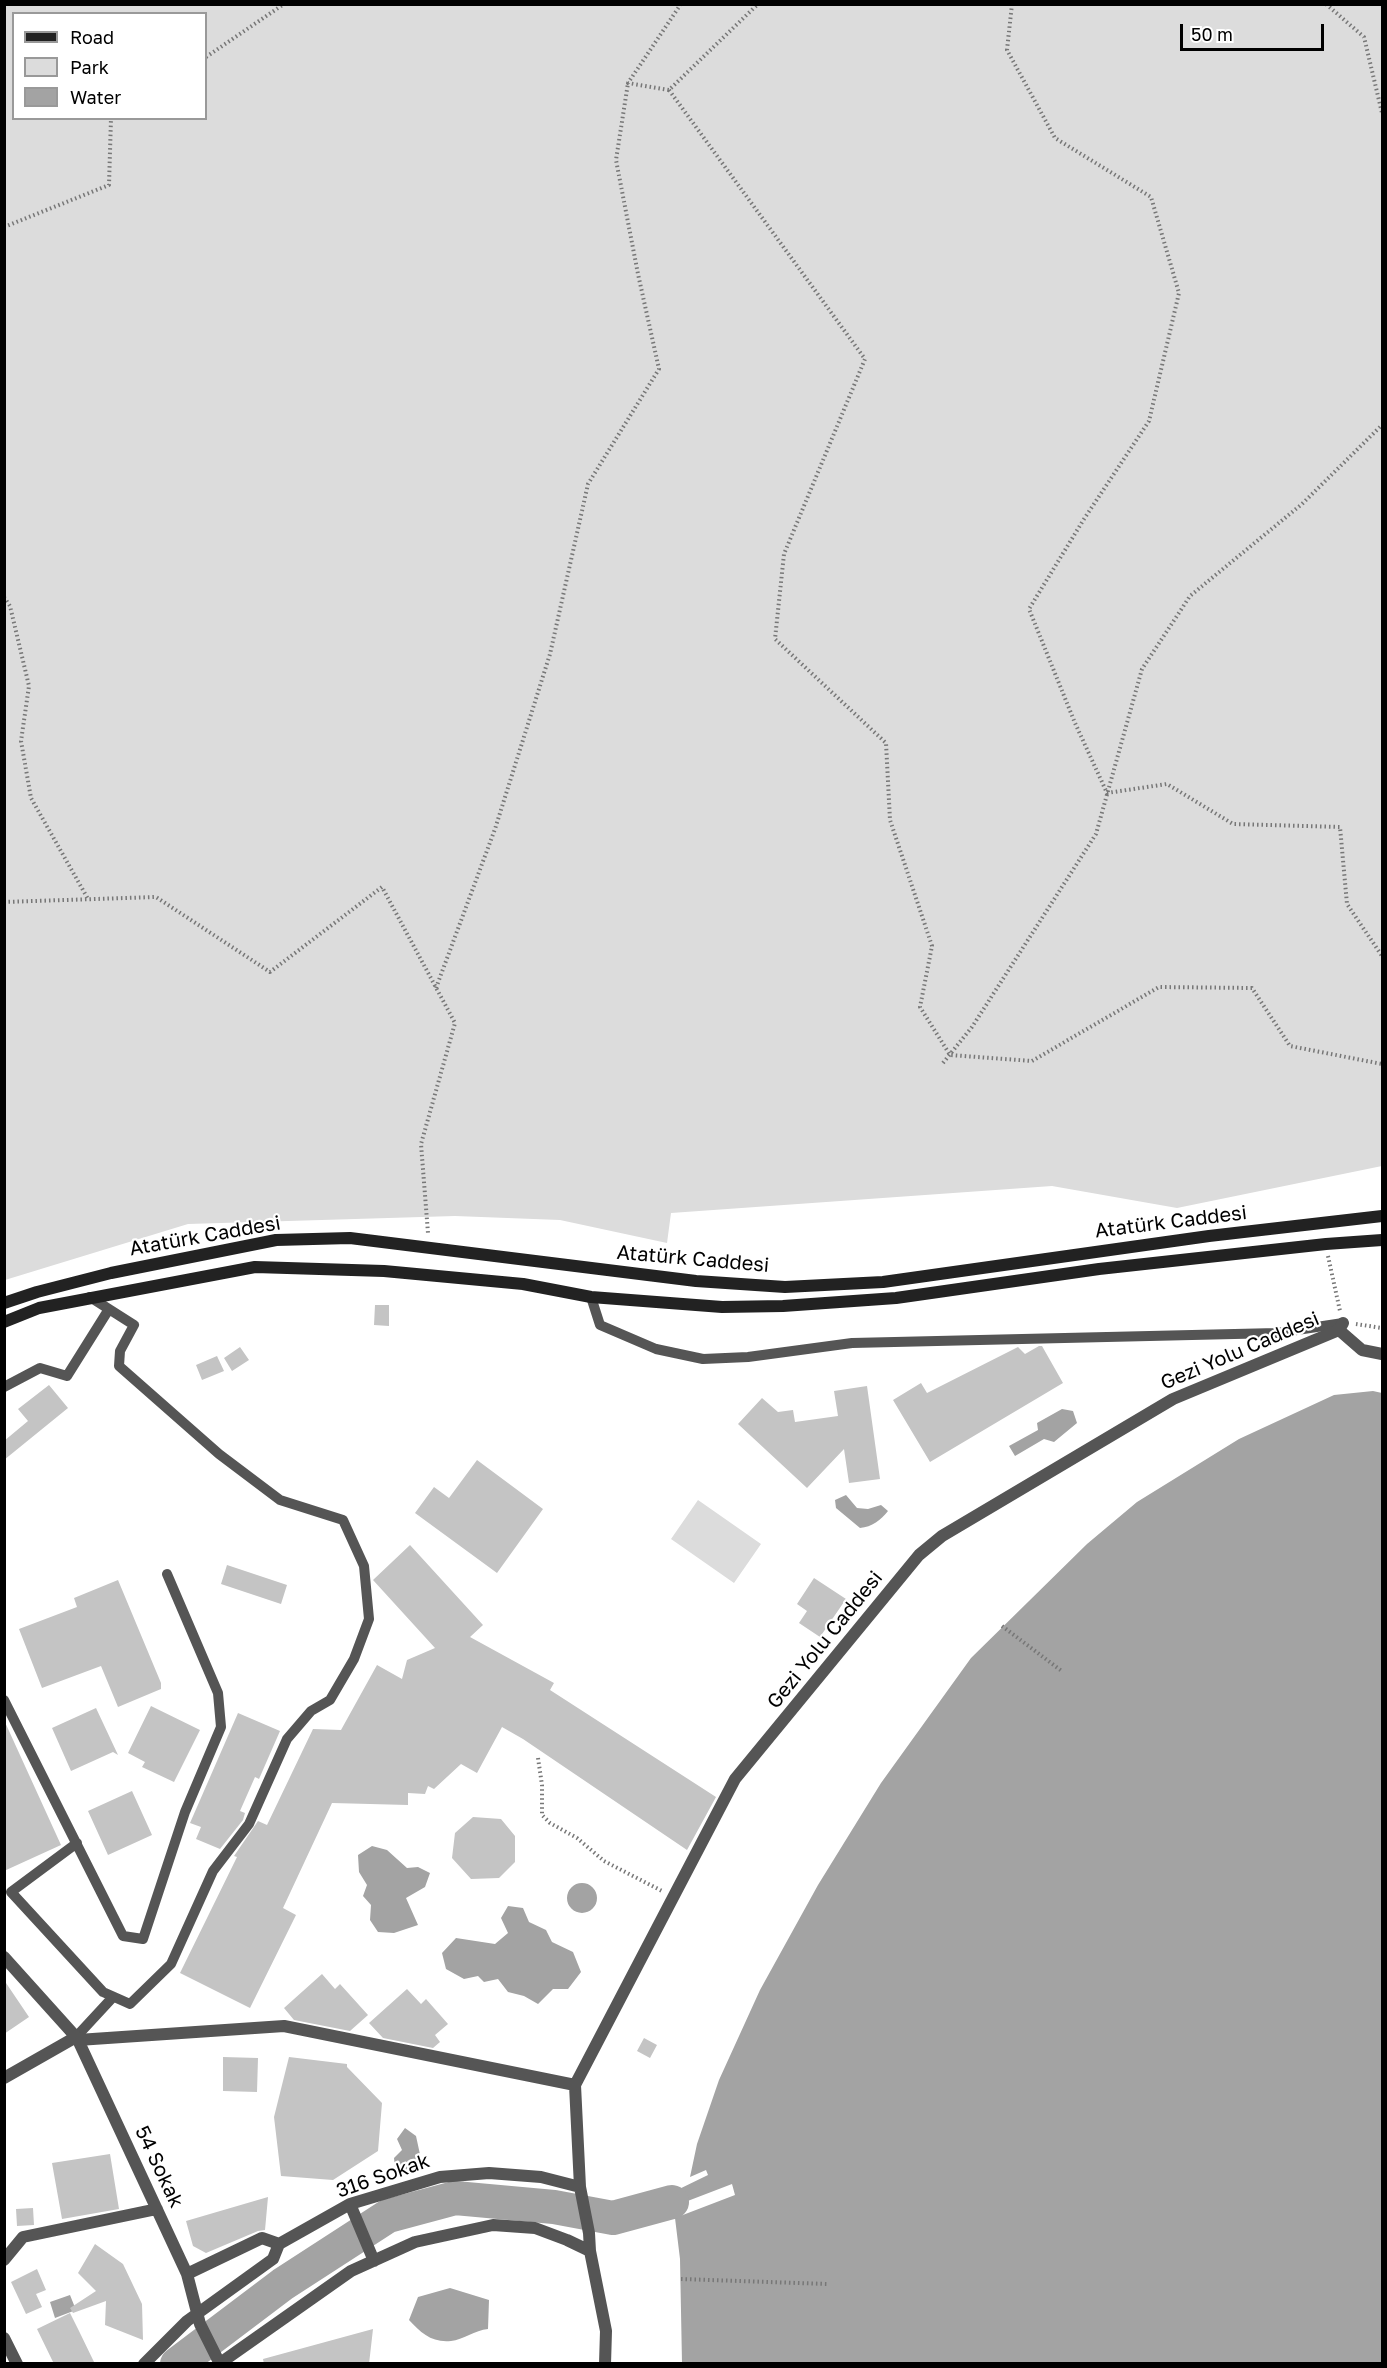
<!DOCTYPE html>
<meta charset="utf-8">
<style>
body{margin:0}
#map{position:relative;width:1387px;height:2368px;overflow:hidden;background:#fff;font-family:"Golos Text",sans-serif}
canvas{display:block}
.frame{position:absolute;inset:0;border:6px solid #000;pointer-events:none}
.legend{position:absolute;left:12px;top:12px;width:195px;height:108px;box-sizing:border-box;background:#fff;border:2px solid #999;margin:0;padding:8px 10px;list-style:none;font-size:18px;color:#000}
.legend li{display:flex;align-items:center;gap:12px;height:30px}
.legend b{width:30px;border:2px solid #999}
.scale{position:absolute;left:1180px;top:24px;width:144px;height:27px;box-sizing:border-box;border:3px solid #000;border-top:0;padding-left:8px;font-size:18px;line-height:21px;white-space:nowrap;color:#000;-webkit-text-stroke:4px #fff;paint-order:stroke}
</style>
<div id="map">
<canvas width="1387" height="2368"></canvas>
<div class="frame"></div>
<ul class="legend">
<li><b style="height:8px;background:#222"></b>Road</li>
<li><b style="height:16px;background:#dcdcdc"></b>Park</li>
<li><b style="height:16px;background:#a3a3a3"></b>Water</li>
</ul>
<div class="scale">50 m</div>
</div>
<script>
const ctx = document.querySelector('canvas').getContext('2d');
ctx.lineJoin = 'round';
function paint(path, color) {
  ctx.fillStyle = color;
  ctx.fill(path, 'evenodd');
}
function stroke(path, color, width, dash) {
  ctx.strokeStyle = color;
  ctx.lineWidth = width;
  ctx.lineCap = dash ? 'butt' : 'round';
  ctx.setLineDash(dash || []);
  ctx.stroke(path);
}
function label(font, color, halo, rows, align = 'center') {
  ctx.font = font + ' "Golos Text",sans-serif';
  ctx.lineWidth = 4.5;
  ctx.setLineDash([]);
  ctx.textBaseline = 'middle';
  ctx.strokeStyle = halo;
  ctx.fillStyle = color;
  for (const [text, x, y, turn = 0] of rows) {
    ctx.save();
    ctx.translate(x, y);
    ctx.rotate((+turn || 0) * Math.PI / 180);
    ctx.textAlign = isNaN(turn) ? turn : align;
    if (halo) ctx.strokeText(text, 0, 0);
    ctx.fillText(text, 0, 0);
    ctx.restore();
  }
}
paint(new Path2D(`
 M5,4L1382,5V1166L1177,1208L1052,1186L671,1213L667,1243L560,1220L455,1216L188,1224L5,1280ZM14,14H206V118H14Z
 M698,1500L761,1544L734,1583L671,1539Z`), '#dcdcdc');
paint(new Path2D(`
 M1373,1391L1382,1393V2363H682L680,2259L675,2218L735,2195L732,2184L672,2207L671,2193L708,2175L706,2170L690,2177L697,2144L719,2080L760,1990L818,1885L881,1783L971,1658L1087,1544L1137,1502L1239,1439L1334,1395Z
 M1062,1409L1073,1411L1077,1423L1054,1442L1044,1439L1015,1456L1009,1446L1038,1430L1037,1423Z
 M846,1495L857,1508L868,1509L881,1505L888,1511C881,1520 872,1527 860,1528L836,1508L835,1500Z
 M372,1846L387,1850L407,1868L418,1867L430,1873L425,1887L406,1898L418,1925L394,1933L378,1932L370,1920L371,1905L363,1896L367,1885L359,1872L358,1855Z
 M567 1898a15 15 0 1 1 30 0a15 15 0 1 1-30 0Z
 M508,1906L523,1908L529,1922L546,1930L552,1942L573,1952L581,1972L568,1989H553L538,2004L524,1996L508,1992L498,1979L484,1982L478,1976L464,1979L446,1969L442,1953L456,1938L495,1944L508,1933L501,1918Z
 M405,2128L416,2136L421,2159L418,2170L405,2174L395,2168L394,2158L402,2150L397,2139Z
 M450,2288L489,2300L488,2329C475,2330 463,2340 451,2341C432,2343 421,2333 409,2320L418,2297Z
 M70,2295L76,2310L55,2318L50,2302Z`), '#a3a3a3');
stroke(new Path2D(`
 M177,2364L283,2284L388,2216L455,2198L554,2207L613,2218L672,2202`), '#a3a3a3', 34);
paint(new Path2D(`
 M375,1305H389V1326L374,1325Z
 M1039,1346H1042L1063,1383L930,1462L893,1400L921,1383L927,1393L1018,1347L1025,1354Z
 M240,1347L249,1360L232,1371L224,1358Z
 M217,1356L224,1371L202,1380L196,1365Z
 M49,1385L68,1408L4,1460V1441L28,1421L18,1409Z
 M867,1386L880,1479L849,1483L844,1449L807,1488L738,1424L762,1398L778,1412L793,1410L795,1422L838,1416L834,1391Z
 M477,1460L543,1509L497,1573L415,1513L434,1487L449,1498Z
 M410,1545L483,1625L470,1637L554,1683L550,1690L716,1797L687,1850L523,1739L502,1727L477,1773L461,1764L434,1789L428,1786L425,1794L408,1793V1805L332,1803L283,1908L296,1915L250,2008L180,1973L237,1857L234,1856L258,1821L267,1825L313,1729L341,1730L377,1665L402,1679L407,1660L435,1648L373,1580Z
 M227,1565L287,1585L281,1604L221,1584Z
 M814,1578L846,1599L820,1637L799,1623L807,1611L797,1604Z
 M118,1580L161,1683V1689L118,1707L101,1666L42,1688L19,1629L77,1607L74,1598Z
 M151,1706L200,1730L174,1782L142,1767L145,1762L128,1753Z
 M96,1708L118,1755L113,1752L71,1771L52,1728Z
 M238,1713L280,1731L259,1779L255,1777L240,1811L245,1813L243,1820L220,1849L196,1839L201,1827L190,1823Z
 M4,1720L61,1845L4,1871Z
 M132,1791L152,1835L108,1855L88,1811Z
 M473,1817L501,1819L515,1836V1862L499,1878L471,1879L452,1858L455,1833Z
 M322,1974L335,1989L340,1984L368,2015L350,2031L294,2020L284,2008Z
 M4,1980L29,2017L4,2034Z
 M407,1989L421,2004L426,1999L448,2024L435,2035L440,2042L433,2048L383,2038L369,2023Z
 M644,2038L657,2045L650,2058L637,2051Z
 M223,2057L258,2058L257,2092L223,2091Z
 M289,2057L347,2064V2067L382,2103L378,2151L333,2180L281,2176L274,2117Z
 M110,2154L119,2209L62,2219L52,2163Z
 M268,2197L265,2230L258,2231L206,2253L193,2246L186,2221Z
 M33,2208L34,2225L17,2226L16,2209Z
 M95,2244L123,2264L142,2304L143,2340L105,2325L106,2301L73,2313L70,2308L96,2291L78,2273Z
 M37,2269L46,2290L36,2294L42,2307L26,2314L11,2282Z
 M70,2313L79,2331L95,2364H54L37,2329Z
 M373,2329L369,2364H264L263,2359Z`), '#c4c4c4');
stroke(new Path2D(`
 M681,4L628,83L669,90L758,4
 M1012,4L1007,50L1055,138L1151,197L1179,293L1149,421L1084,519L1029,609L1075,723L1107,793L1167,784L1233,824L1340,827L1347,904L1382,956
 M1326,4L1364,37L1382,113
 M206,57L284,4
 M669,90L865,359L784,554L775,639L886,743L890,820L932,946L920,1007L950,1055L1032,1061L1159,987L1252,988L1290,1046L1382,1064
 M4,227L109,185L111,118
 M4,597L10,606L29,686L21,741L31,798L88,899
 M4,902L156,897L270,972L382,887L455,1023L421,1144L428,1233
 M436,988L495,829L550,654L588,484L659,369L638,274L616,160L628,83
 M943,1063L972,1027L1096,834L1142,669L1190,596L1302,504L1382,425
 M1328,1256L1340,1311
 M1356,1324L1382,1328
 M1002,1626L1063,1672
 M538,1758L542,1785V1815L550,1823L577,1838L604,1861L662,1891
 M681,2279L827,2284`), '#777', 4, [1.5, 3]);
stroke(new Path2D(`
 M591,1297L600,1325L656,1349L703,1359L748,1357L852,1343L1277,1333L1343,1323
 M4,1387L40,1368L67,1376L109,1309
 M4,1700L123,1936L143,1939L185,1812L221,1727L218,1693L167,1574
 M77,1843L11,1892L103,1992L130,2004L171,1964L213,1871L249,1824L287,1739L311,1711L330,1700L354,1659L369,1619L364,1566L343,1520L280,1500L219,1454L119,1366L120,1351L134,1325L90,1297
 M76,2037L113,1997`), '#555', 10);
stroke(new Path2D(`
 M1339,1330L1362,1350L1382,1354
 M4,1957L76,2037
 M78,2040L187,2274L200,2324L220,2364
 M4,2078L76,2037L78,2040L284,2026L575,2085
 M350,2204L374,2261
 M4,2260L23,2237L157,2209
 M187,2274L262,2238L279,2244
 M4,2338L17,2364
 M144,2364L187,2321L273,2259L279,2244L350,2204L440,2177L489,2173L541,2177L580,2187
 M219,2364L351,2271L415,2242L493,2225L535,2228L567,2240L590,2251
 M605,2364L606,2331L590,2251L589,2233L580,2187L575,2085L735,1779L919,1555L942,1536L1173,1399L1339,1330L1343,1323`), '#555', 12);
stroke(new Path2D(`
 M4,1303L37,1292L111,1273L276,1240L350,1238L696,1281L785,1287L883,1282L1209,1236L1382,1216
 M4,1322L39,1308L255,1267L384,1271L523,1284L591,1297L722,1307L783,1306L896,1298L1099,1269L1326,1244L1382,1240`), '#222', 12);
label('20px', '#000', '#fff', [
 ["Atatürk Caddesi",1171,1222,-7],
 ["Atatürk Caddesi",205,1236,-10],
 ["Atatürk Caddesi",693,1259,5],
 ["Gezi Yolu Caddesi",1240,1351,-23],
 ["Gezi Yolu Caddesi",825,1640,-51],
 ["54 Sokak",159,2167,65],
 ["316 Sokak",383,2176,-19]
]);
</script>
